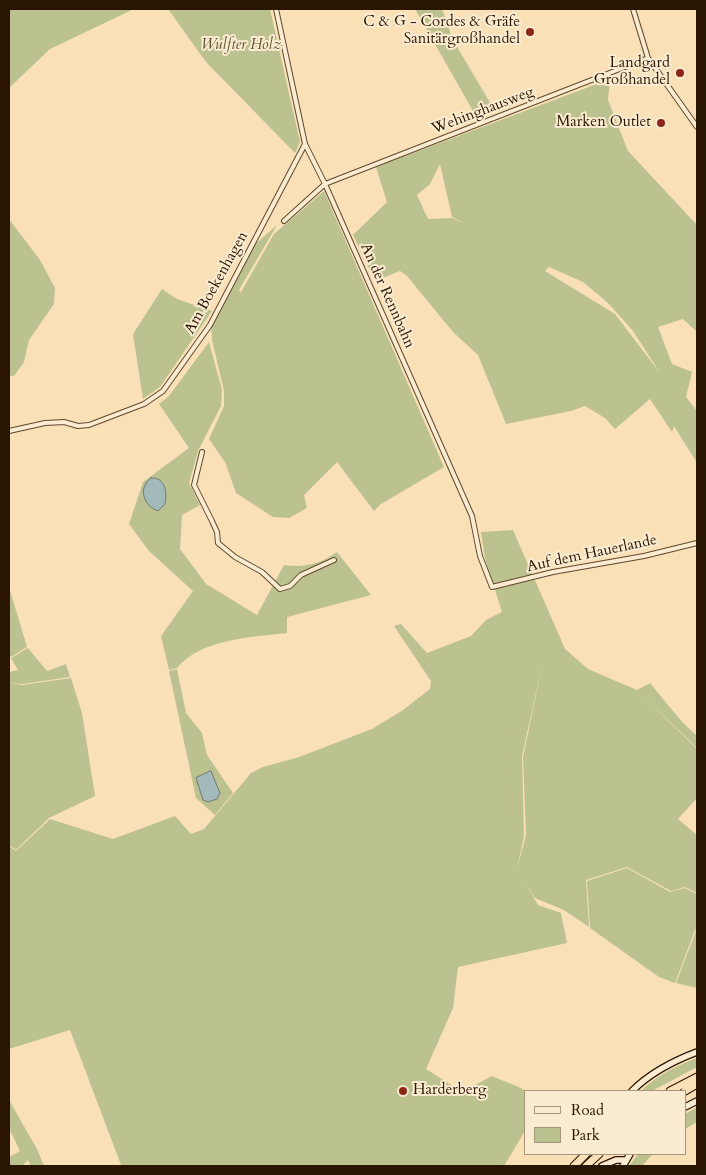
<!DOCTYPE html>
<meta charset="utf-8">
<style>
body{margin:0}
#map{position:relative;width:706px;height:1175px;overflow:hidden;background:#f9e0b7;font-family:Cardo,serif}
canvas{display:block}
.frame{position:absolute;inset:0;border:10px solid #2a1500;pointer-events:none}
.legend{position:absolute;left:524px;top:1090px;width:162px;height:65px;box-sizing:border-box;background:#fbebd0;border:1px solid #a7957d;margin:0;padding:6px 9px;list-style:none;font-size:15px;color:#2a1500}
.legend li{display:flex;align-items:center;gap:10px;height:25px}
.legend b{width:25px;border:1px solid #a7957d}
</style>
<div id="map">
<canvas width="706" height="1175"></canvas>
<div class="frame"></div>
<ul class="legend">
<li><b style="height:6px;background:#fbebd0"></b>Road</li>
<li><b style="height:14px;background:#bcc28f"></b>Park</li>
</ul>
</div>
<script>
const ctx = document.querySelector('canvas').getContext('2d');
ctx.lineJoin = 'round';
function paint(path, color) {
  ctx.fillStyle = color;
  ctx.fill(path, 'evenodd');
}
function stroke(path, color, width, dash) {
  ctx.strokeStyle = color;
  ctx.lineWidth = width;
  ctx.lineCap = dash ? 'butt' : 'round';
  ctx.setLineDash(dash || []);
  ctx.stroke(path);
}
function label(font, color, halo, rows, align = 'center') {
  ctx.font = font + ' Cardo,serif';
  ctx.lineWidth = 4;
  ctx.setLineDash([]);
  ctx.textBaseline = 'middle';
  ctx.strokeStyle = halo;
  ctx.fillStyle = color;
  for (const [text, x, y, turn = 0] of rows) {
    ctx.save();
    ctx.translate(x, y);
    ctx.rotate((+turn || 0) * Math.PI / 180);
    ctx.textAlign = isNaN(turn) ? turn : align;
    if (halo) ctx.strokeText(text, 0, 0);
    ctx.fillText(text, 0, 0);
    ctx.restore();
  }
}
paint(new Path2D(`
 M9,9H134L50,49L9,88Z
 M168,9H270L300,142L295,153L206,62Z
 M415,9H442L453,40L495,111L477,118Z
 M610,79L608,100L628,151L697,225V332L683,319L658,327L672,364L692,372L686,397L697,411V463L674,426L672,432L650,399L615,429L605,418L585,406L571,411L506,424L478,355L453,332L407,276L400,271L375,281L353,235L387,202L376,167ZM440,164L452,217L465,224L452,218L428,219L417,195L430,184ZM549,267L583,282L608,303L633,331L660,373L683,395L660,373L615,314L545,271Z
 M324,191L444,467L381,504L374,511L337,462L304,495L307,508L289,518L273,517L236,493L225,462L209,439L224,406V391L212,340L211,325L252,247L277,225L239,290L244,297L241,292L274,234Z
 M9,219L40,260L55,288L54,304L29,340L24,362L14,376H9Z
 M162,289L177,299L212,311L160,387L143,399L133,334Z
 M209,342L222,390L221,406L198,451L189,483L200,505L182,515L180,549L206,584L257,615L284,565C305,568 320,564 337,552L371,595L287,617V633C252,637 201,639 177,668L169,670L161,636L193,591L149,551L129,524L143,482L189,448L159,404L169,396Z
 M513,530L565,649L588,669L637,690L697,749V798L678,819L697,835V893L685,887L671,891L627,867L586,880L589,927L564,910L535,898L525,882L538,905L561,913L567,943L458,967L453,1008L426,1069L462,1092L492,1076L521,1088L525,1091V1131L504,1166H120L121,1165L70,1030L9,1049V846L16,851L50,819L113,839L175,816L191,834L204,829L251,773L263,767L299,757L372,729L403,710L430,689L431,681L394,626L401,624L427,653L471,636L486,620L502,612L485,558L481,532ZM559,652L543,661L523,757L526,835L517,869L524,836L522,756L543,661Z
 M9,587L27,647L11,657L9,653Z
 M28,648L47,671L66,664L70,677L22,684L10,683L22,685L71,678L82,713L95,796L49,818L16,850L9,845V672L18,670L11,658Z
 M177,669L186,713L202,733L207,755L233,793L215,815L196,798L169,671Z
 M650,683L682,722L697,736V748L637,690Z
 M627,868L670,892L685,888L697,894V931L695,930L675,983L659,977L590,928L587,881Z
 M696,931L697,932V988L676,983Z
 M697,1058V1067L652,1091H641C657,1075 676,1066 697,1058Z
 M9,1100L37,1149L44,1166H31L28,1160L22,1166H9V1157L20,1151L9,1128Z
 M697,1107V1122L685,1129V1114Z
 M638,1154H653L642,1166H629Z`), '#bcc28f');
const water = new Path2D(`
 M151,478C166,477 167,493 165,504L158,511C144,506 137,488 151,478Z
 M211,771L220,793L217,799L208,802L203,800L196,778Z`);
paint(water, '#a3baba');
stroke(water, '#737870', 1);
const street = new Path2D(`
 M276,9L305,144L325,184L472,516L480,556L492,587L553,572L644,556L697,543
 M633,9L648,58L697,127
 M284,221L325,184L648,58
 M9,431L45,423L64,422L78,426L89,425L144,404L163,391L210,325L305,144
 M202,452L194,485L212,521L217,532L218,543L235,557L262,572L280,589L290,586L301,575L334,560`);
const secondary = new Path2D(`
 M632,1091C650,1073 673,1061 697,1052
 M685,1107L697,1101
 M602,1166L616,1160H626
 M623,1166L630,1154`);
const highway = new Path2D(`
 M670,1091L697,1077
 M685,1091L697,1084
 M574,1166L586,1154
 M586,1166L599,1154`);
stroke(street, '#5e482e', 6);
stroke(secondary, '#2a1500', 8);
stroke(highway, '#2a1500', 9);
stroke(street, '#fbebd0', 4);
stroke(secondary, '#fbebd0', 5.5);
stroke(highway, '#f9e0b7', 7);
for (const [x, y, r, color] of [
 [530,32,5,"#8f2418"],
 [680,73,5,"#8f2418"],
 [661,123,5,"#8f2418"],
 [403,1091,5,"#8f2418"]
]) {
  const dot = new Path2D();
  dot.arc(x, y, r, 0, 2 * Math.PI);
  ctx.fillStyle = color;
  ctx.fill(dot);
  stroke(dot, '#fbebd0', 2);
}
label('15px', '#2a1500', '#fbebd0', [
 ["C & G - Cordes & Gräfe",520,23],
 ["Sanitärgroßhandel",520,40],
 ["Landgard",670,64],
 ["Großhandel",670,81],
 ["Marken Outlet",651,123],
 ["Harderberg",413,1091,"left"]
], 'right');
label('italic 15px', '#5d5232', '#fbebd0', [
 ["Wulfter Holz",241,46]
]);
label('15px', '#2a1500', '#fbebd0', [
 ["Wehinghausweg",483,111,-21],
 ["Am Boekenhagen",217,283,-61],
 ["An der Rennbahn",387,296,66],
 ["Auf dem Hauerlande",592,554,-12]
]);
</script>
